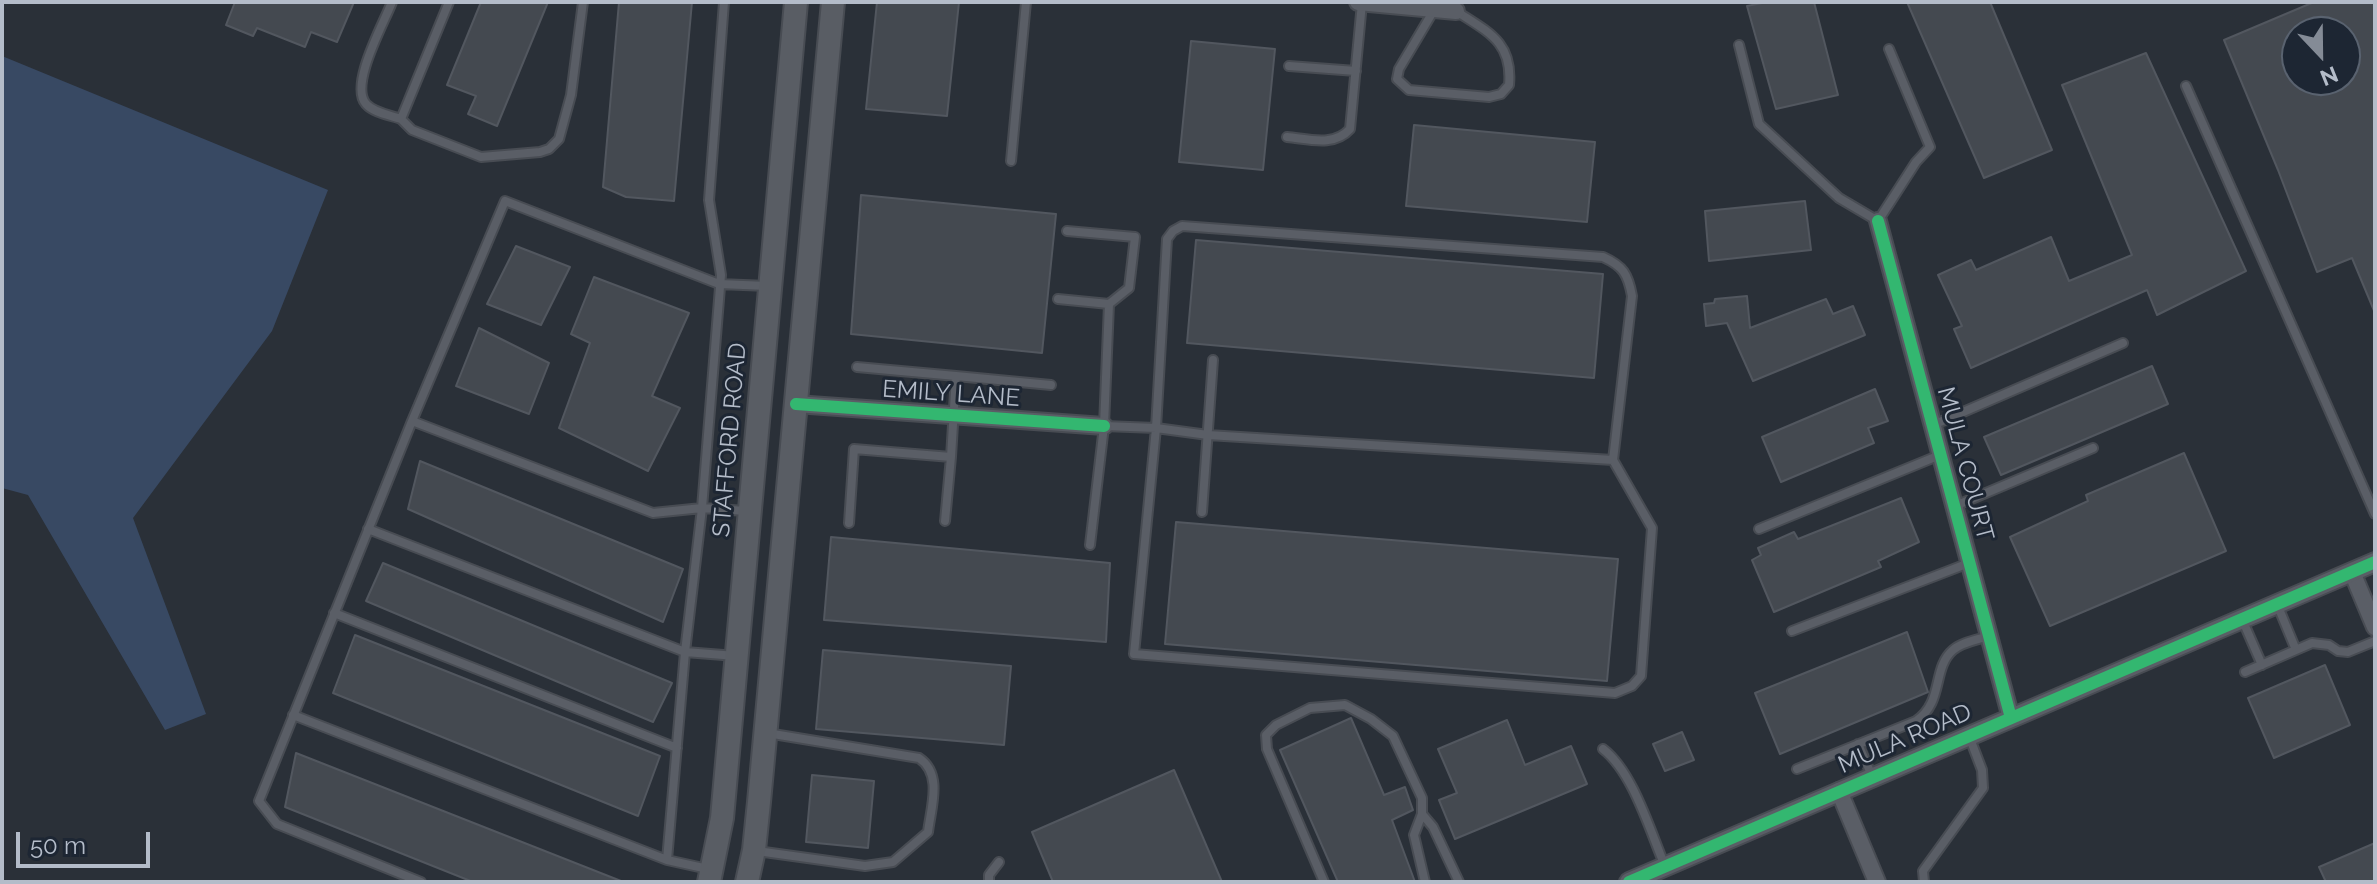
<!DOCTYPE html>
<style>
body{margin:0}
#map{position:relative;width:2377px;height:884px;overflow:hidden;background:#2a3038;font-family:Raleway,sans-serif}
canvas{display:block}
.frame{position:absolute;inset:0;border:4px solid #b4bcc9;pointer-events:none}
.north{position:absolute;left:2281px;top:16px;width:80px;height:80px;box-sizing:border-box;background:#1d2633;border:2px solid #59626f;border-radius:50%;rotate:158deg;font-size:22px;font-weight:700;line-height:32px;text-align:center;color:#b4bcc9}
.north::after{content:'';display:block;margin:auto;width:28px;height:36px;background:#848b96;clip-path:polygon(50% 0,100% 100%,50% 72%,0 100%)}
.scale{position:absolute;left:16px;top:832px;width:134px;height:36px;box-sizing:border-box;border:4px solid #b4bcc9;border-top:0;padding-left:10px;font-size:24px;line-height:28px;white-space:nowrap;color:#b4bcc9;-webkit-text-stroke:6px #1d2633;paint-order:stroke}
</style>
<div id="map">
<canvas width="2377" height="884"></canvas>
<div class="frame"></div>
<div class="north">N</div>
<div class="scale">50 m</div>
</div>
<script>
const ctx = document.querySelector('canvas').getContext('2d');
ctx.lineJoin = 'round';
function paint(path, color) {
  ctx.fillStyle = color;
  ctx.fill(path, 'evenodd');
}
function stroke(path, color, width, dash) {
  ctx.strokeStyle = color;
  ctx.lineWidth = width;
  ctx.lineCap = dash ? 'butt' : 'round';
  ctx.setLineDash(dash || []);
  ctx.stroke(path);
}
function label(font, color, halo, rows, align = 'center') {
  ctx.font = font + ' Raleway,sans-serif';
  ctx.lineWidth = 6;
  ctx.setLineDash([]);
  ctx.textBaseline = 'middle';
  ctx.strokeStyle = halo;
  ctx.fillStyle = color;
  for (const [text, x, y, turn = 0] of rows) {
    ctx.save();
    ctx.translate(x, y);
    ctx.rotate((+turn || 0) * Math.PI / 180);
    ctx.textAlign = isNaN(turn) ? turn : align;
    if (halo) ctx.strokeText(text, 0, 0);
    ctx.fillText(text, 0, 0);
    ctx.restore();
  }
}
paint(new Path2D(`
 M2,56L328,190L272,331L133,518L206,714L165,730L28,495L2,488Z`), '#384963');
const building = new Path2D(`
 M235,2H354L337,42L311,32L305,47L257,28L253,36L226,25Z
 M481,2H548L497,126L468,114L476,96L447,85Z
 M619,2H692L674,201L626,197L603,187Z
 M877,2H959L947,116L866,109Z
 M1767,2H1814L1838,95L1776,109L1747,6Z
 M1907,2H1990L2052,150L1984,178Z
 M2314,2H2375V313L2352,258L2317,272L2278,170L2224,40ZM2297,32H2345V80H2297Z
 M1191,41L1275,49L1263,170L1179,162Z
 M2146,53L2246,271L2157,315L2147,290L1971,368L1954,329L1962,326L1938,275L1971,260L1976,270L2051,237L2069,281L2132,255L2062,85Z
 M1414,125L1595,142L1587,222L1406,206Z
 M861,195L1056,214L1042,353L851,334Z
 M1805,201L1811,250L1709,261L1705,211Z
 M1196,240L1603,274L1594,378L1187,343Z
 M516,246L570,267L541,325L487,304Z
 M594,277L689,313L652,396L680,408L648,471L559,428L590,343L571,334Z
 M1747,296L1750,328L1826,299L1833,314L1853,306L1865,335L1753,381L1727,323L1706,326L1704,304L1714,303L1715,299Z
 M479,328L549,363L529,414L456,386Z
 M2152,366L2168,404L2001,475L1984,437Z
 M1875,389L1888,421L1868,428L1874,443L1781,482L1762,437Z
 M2184,453L2226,551L2050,626L2010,537L2088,501L2086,495Z
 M420,461L683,569L663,622L408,509Z
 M1901,498L1919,542L1878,561L1881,567L1774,612L1752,560L1761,555L1758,548L1794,532L1798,539Z
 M1176,522L1618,559L1607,681L1165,644Z
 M831,537L1110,563L1106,642L824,620Z
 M383,563L672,683L653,722L366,601Z
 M1907,632L1928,692L1780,754L1755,693Z
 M355,635L660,756L638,816L333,693Z
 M823,650L1011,666L1004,745L816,729Z
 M2325,665L2350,725L2274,758L2248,698Z
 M1351,718L1384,795L1405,787L1413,810L1392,820L1415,882H1338L1280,750Z
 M1507,720L1525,765L1571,746L1587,784L1455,839L1439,800L1457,793L1438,749Z
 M1682,732L1694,760L1665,771L1653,744Z
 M296,753L621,881V882H473L285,807Z
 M1174,770L1222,882H1053L1032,832Z
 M812,775L874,781L868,848L806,842Z
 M2375,843V882H2326L2319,867Z`);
paint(building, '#444950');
stroke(building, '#52575f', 2);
const service = new Path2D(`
 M392,2C384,23 349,85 366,104C374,113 390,115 401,119L449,2
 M724,2L709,200L721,275L702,508L685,652L736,656
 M1434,10L1399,69L1397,79L1409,90L1489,97L1501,94L1509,85C1513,42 1488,32 1456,11
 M1739,45L1759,124L1839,198L1878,221L1916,162L1930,147L1889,49
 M1289,66L1356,71
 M2186,86L2375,514
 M401,119L412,130L481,157L540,152L549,149L559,139L571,95L583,2
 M1287,137C1309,139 1334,147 1350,129L1362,3
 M1011,161L1026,2
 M1182,226L1603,257C1623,266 1628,274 1632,296L1613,460L1652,528L1641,676L1632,686L1615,693L1134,654L1156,428L1167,239L1173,231Z
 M1067,231L1135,237L1129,288L1109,304L1104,426L1090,545
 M1058,299L1109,304
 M857,367L956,376
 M412,421L505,201L719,284L768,286
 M1933,425L2123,343
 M1104,426L1156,428L1208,435L1613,460
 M1955,506L2093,448
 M1202,512L1213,360
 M945,521L951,457
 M849,523L854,449L951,457L956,376L1051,385
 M368,529L685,652L667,860L708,869
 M1759,529L1940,455
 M2277,604L2296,650
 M334,613L677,748
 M2242,619L2262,665
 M1792,631L1969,563
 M2245,672L2312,643L2329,645L2338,651L2348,652L2375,641
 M293,715L667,860
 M1858,744L1872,776
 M1603,749C1633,772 1650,831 1665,866
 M1797,769L1916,721C1944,702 1932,668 1953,650C1962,642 1977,640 1989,636
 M1422,814L1433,827L1459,882
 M757,851L865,866L893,862L928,832C931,807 943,774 919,758L767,733
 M421,882L277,824L259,801L412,421L653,513L702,508L746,511
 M989,882V875L999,862
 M1324,882L1267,749L1266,735L1276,725L1310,708L1345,705L1371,719L1393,736L1422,798V814L1414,835L1425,882
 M1924,882L1923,871L1983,788L1982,770L1969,736`);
const minor = new Path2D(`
 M1358,2L1456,11
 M1878,221L2011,718
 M796,404L1104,426
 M2352,572L2375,627
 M1839,791L1877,882`);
const tertiary = new Path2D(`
 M1629,882L2375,562`);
const secondary = new Path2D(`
 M709,882L722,818L796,2
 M747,882L754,850L759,802L833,2`);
stroke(service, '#484c53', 12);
stroke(minor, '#484c53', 20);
stroke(tertiary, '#484c53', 22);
stroke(secondary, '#484c53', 26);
stroke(service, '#5a5e66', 8);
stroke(minor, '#5a5e66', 16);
stroke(tertiary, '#5a5e66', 18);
stroke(secondary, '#595d64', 22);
stroke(new Path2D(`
 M1878,221L2011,718
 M796,404L1104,426
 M1629,882L2375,562`), '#33b770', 12);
label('24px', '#b4bcc9', '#1d2633', [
 ["EMILY LANE",951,394,4],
 ["STAFFORD ROAD",730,440,-85],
 ["MULA COURT",1965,464,75],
 ["MULA ROAD",1905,739,-23]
]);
</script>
